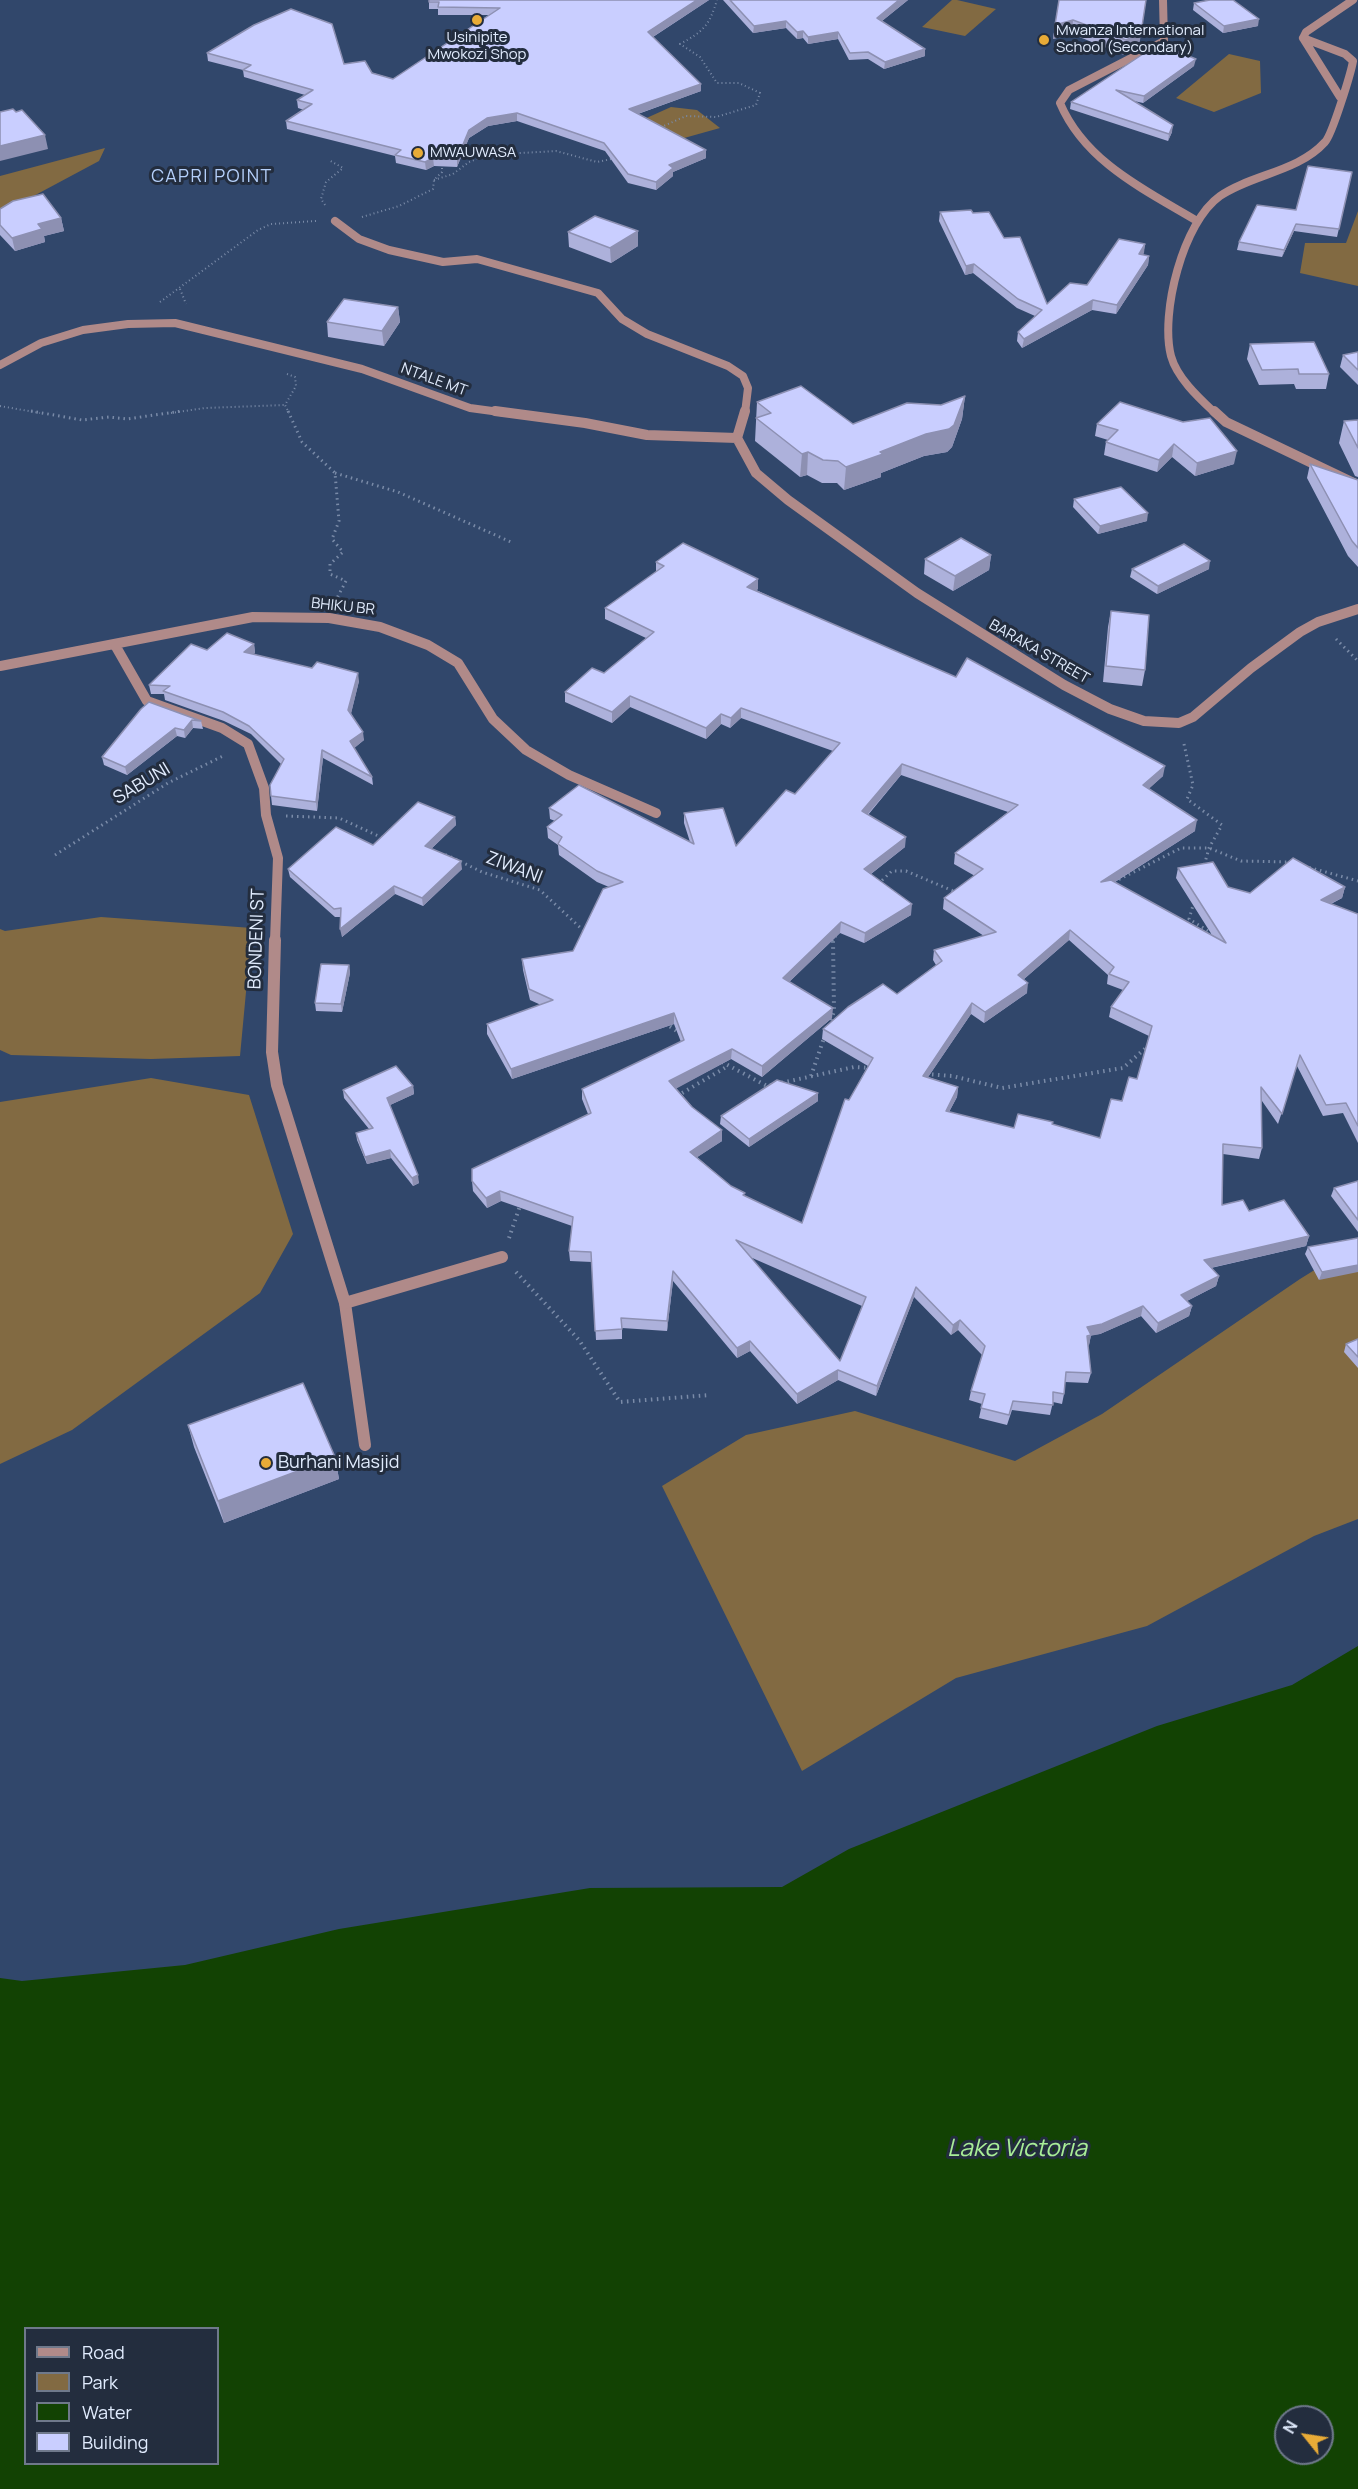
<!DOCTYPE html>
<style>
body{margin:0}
#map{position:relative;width:1358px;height:2489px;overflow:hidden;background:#31476b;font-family:Manrope,sans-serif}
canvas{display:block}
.legend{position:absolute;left:24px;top:2327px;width:195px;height:138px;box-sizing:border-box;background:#232d3e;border:2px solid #6f798b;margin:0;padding:8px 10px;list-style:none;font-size:18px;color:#e1ecfe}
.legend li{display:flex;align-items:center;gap:12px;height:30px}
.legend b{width:30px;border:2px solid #6f798b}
.north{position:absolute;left:1274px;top:2405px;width:60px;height:60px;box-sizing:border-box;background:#232d3e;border:2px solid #6f798b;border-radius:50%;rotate:300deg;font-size:16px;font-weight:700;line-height:24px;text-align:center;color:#e1ecfe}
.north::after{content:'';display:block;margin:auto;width:21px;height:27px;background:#e8ab37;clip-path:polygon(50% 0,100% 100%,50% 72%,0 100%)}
</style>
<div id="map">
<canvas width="1358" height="2489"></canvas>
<ul class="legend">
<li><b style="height:8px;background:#b08a89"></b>Road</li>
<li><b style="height:16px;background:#826a42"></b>Park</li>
<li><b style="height:16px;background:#124203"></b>Water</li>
<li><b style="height:16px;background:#c9ceff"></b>Building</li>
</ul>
<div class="north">N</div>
</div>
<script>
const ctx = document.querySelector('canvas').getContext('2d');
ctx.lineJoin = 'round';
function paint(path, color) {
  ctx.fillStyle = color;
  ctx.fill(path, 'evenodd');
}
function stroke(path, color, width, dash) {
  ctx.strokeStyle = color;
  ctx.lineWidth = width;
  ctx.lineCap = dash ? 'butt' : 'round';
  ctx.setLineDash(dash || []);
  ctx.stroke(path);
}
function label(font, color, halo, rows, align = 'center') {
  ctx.font = font + ' Manrope,sans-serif';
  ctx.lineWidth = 6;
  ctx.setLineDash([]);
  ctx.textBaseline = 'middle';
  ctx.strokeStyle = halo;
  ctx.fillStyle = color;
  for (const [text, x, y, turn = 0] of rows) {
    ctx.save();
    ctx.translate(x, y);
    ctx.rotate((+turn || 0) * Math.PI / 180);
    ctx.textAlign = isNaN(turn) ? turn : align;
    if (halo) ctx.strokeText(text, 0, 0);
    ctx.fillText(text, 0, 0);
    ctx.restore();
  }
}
paint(new Path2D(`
 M952,0H957L996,9L965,36L922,27Z
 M1229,54L1260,61L1261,93L1214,112L1176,98Z
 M671,107L697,110L720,128L652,147L622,129Z
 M105,148L99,161L13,207L0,211V176Z
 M1358,211V286L1300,273L1305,243H1346Z
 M101,917L252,928L240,1056L151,1059L11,1055L0,1050V929L5,931Z
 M151,1078L249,1095L293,1234L260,1293L72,1430L0,1464V1102Z
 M1358,1243V1519L1314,1536L1147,1626L956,1678L802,1771L662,1486L746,1435L855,1411L1015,1461L1102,1414L1300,1279Z`), '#826a42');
paint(new Path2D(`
 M1358,1646V2489H0V1978L22,1981L185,1965L339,1929L590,1888L782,1887L849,1849L1157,1726L1292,1685ZM218,2328V2464H26V2328ZM1286,2417H1322V2453H1286Z`), '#124203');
stroke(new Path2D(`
 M657,129L686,116L716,117L756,105L760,93L739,83H717L700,57L680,44C704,31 709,26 717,0
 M434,180L453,174L469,162L487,155L556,151L597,162L616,158
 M325,205L321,199L326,182L343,168L329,160
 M362,217L399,206L433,189L434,180L442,172V163
 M180,289L186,304
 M160,302L258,230L271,224L316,221
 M287,374L295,377L296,386L285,405L289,413
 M0,406L40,413
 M171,413L205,408L285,405`), '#7a8ba8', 2, [1, 3]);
stroke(new Path2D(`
 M31,411L82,420L109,417L127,419L182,411
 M288,411L302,442L335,473L339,521L332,539L343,552L330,564V574L346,581L337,598
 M335,473L398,492L511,542
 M1336,639L1358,661
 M1184,744L1193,785L1187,799L1222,825L1209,848L1204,866
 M286,816L339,818L385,839
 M55,855L168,783L225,755
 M440,855H447L482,872L540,890L586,933
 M1304,866L1358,881
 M1114,882L1181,848H1209L1241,861L1291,862
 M878,884L892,871H906L958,893
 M1194,902L1189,919L1213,934
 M832,941L836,936`), '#7a8ba8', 3, [1.5, 4]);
stroke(new Path2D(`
 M665,1023L681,1034
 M829,1026L834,1011L833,940
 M722,1062L767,1086L854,1067L871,1068
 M926,1074L952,1076L1002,1088L1123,1068L1147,1047
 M811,1076L825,1035
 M677,1096L728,1066
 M509,1238L521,1203
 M516,1272L579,1340L620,1402L710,1395`), '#7a8ba8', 4, [1.5, 4.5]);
stroke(new Path2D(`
 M345,1303L365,1445`), '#b08a89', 12);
stroke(new Path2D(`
 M1163,0L1164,41L1069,90L1060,103C1085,162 1145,190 1197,221
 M1303,38L1340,97
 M1303,38L1306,32L1353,0
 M335,221L359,239L389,250L443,262L477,259L598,293L622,319L647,334L728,366L743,376L748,388L745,413
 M0,365L41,343L83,330L128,324L175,323L362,369L470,408L507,413
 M1215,413C1199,398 1177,378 1171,356C1160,313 1183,222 1220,196C1252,174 1298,172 1325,142C1332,135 1351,73 1353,61L1345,54L1303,38`), '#b08a89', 8);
stroke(new Path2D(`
 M495,411L585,423L647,435L737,438
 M1214,411L1226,422L1358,485
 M737,438L745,411
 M737,438L756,473L788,500L917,593L1064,685L1110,709L1144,721L1179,723L1193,717L1251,668L1300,632L1318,622L1358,609
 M115,645L147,701L222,728L248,744L264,788L266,815L278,858L275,941
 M0,666L253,617L329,618L380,627L428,645L458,663L493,719L526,750L569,775L656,813`), '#b08a89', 10);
stroke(new Path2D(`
 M275,940L272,1052L277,1085L345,1303L502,1257`), '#b08a89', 12);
paint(new Path2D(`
 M429,0H709L653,37L701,84V91L638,114L706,158L673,172V176L656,190L628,183L605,151L517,121L488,126L469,138L457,167L434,166L426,170L396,163L395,156L287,129L286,121L304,110L298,108L297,100L305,95L244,77L243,70L208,61L207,53L344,64L393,79L489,15H438V9H429Z
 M723,0H908L882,21L925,49V56L884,69L868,59L849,60L838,39L808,44L803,38L797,39L786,28L753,33Z
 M1059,0L1139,47L1124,55L1072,34L1053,39Z
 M1194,3L1258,26L1223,33L1193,10Z
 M1194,66L1143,103L1134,101L1172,132L1168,141L1070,109L1071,102Z
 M1352,172L1337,237L1294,231L1282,257L1237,250L1239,242L1296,210Z
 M0,209L61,218L64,231L44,236L45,242L15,251L0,235Z
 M940,212L973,213L1004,238L1047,304L1087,285L1145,244L1143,255L1149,256L1148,265L1116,314L1092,310L1022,348L1017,341L1018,332L1035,316L1017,308L973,273L965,275L939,221Z
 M638,231V246L611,263L569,247L568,232Z
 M398,307L400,322L384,346L328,337L327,322Z
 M1250,344L1329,374L1326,389H1296L1294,384L1259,385L1247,359Z
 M1358,352V385L1340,367L1343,355Z
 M965,396L962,419L952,447L947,452L924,456L881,473V477L844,490L837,483H822L807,475L800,477L755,441L757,402L853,424L941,405Z
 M1120,402L1234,464L1195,476L1172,457L1157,472L1104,455L1106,442L1108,440L1095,436L1097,424Z
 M1358,420V477L1355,476L1339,443L1344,421Z
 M1310,464L1358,480V567L1348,556L1307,478Z
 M1074,499L1147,521L1098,534L1073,507Z
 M991,555L989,570L953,591L924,574L925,559Z
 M656,562L758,589L756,590L1163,776L1148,789L1195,831L1115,882L1212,935L1176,878L1178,868L1228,887L1250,893L1345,887L1342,898L1331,904L1358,914V1143L1343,1113L1323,1116L1297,1066L1278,1124L1262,1101V1148L1259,1159L1223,1154L1222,1205L1249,1211L1309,1236L1306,1246L1211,1268L1219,1276L1216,1286L1187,1301L1192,1306L1189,1316L1156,1333L1141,1316L1100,1334L1091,1335L1089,1345L1088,1346L1091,1373L1088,1383L1065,1382L1064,1394L1062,1404L1053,1402L1050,1415L1012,1410L1007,1425L979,1418L982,1404L969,1400L971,1391L982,1355L958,1330L951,1335L914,1297L876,1396L838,1380L797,1404L750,1351L737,1358L673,1281L667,1331L622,1328V1339L596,1340L592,1262L570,1261L569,1251L572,1226L501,1201L487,1208L473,1191L472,1181L588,1114L582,1099V1089L681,1042L674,1024L512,1079L487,1034V1024L541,1005L530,1000L523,970L522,959L573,951L609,887L597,882L559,855L558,845L548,838L547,827L555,821L550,819L549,808L690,842L684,823V813L736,846L795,794L833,751L741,718L730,728L721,724L706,739L630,707L612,723L565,702V692L604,673L646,638L605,619V608L656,572ZM901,775L1008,812L955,853L954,864L975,876L944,898L943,909L984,936L934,950L933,960L936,965L897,994L823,1029L822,1039L868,1066L849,1100L802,1223L745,1196L731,1186L697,1157L722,1141L676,1088L731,1059L762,1077L832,1018L789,982L840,933L864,943L911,915L871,874L905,847L868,815ZM1069,940L1108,975L1107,984L1123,990L1111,1007L1109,1017L1149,1036L1137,1079L1100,1138L1052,1124L1014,1128L949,1112L957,1097L958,1087L928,1077L971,1014L984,1023L1027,993L1024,979ZM750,1257L862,1306L840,1361Z
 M1132,569H1209L1157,594L1130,577Z
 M1111,611L1145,670L1142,686L1103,682L1108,627Z
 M254,644L255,653L253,654L359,681L351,713L364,740L354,748L372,777L373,785L323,758L317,811L272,805L271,796L281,764L251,734L224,721L165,700L164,694H151L149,685L207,650Z
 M141,709L201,721L203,729L193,728L185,738L177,736L127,775L104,765L102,757Z
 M455,817L456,825L431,849L462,869L423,906L395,894L342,937L341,917H335L290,877L288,869L373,845Z
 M349,965L350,973L342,1012L316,1011L315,1003Z
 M413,1086L414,1094L390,1105L419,1183L413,1186L391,1158L367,1164L357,1140L356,1133L369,1129L344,1098L343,1090Z
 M818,1093V1101L749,1147L720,1124L721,1116Z
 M1358,1181V1232L1331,1196L1334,1188Z
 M1358,1238L1319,1280L1305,1254L1308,1247Z
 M1358,1339V1368L1344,1352L1346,1344Z
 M188,1425L335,1457L339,1479L224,1523L194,1447Z`), '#adb1db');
paint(new Path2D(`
 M697,0H709L648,40V32Z
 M899,0H908L877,25V18Z
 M1146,0L1139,47L1124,55L1126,40Z
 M1259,19L1258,26L1223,33L1224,26Z
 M1073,20L1072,34L1053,39L1055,25Z
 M786,21V28L753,33L754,26Z
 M803,31V38L797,39V32Z
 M838,32V39L808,44V37Z
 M925,49V56L884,69L885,62Z
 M1196,59L1194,66L1143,103L1144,96Z
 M701,84V91L629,117V109Z
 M517,113V121L488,126L469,138L457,167V159L469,130L487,118Z
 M1173,125L1172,132L1168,141L1169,134Z
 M45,135L48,149L0,161V146Z
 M706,150V158L673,172V176L656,190V182L669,165Z
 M433,158L434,166L426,170L425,162Z
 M61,218L64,231L44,236L45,242L15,251L12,238L38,224Z
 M1296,224L1294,231L1282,257L1284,250Z
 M638,231V246L611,263L610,248Z
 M1145,244L1144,253L1137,263L1139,254Z
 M1149,256L1148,265L1116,314L1117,305Z
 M974,264L973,273L965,275L966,266Z
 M1093,300L1092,310L1022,348L1024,339Z
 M398,307L400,322L384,346L382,331Z
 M965,396L962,419L952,447L947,452L924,456L881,473V477L844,490L846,467L880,452Z
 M1174,444L1172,457L1157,472L1159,460Z
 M1237,451L1234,464L1195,476L1197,463Z
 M808,452L807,475L800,477L802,454Z
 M1148,513L1147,521L1098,534L1100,526Z
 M991,555L989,570L953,591L955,576Z
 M1210,561L1209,569L1157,594L1158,586Z
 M758,579V589L747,597V587Z
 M254,644L255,653L246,660L244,652Z
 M358,673L359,681L350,718L348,710Z
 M630,696V707L612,723V712Z
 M741,708V718L730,728L731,718Z
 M721,714V724L706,739V728Z
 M192,720L193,728L185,738L184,730Z
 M175,728L177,736L127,775L125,767Z
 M363,732L364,740L352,750L350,741Z
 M322,750L323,758L317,811L316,802Z
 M902,764L901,775L861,822L862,811Z
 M1165,766L1163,776L1141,796L1143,785Z
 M455,817L456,825L426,854L425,846Z
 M1197,820L1195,831L1099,892L1101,882Z
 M906,837L905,847L863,880L864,869Z
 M461,861L462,869L423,906L422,898Z
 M394,886L395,894L342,937L340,929Z
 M1345,887L1342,898L1318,910L1321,900Z
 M912,904L911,915L864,943L865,933Z
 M841,922L840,933L783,988V978Z
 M1070,930L1069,940L1016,986L1018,975Z
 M349,965L350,973L342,1012L341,1004Z
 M1028,983L1027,993L984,1023L985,1012Z
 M972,1003L971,1014L922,1086L923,1076Z
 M833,1008L832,1018L762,1077V1066Z
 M674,1013V1024L512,1079L511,1069Z
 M732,1049L731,1059L670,1092L669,1081Z
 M413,1086L414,1094L388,1106L387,1098Z
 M958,1087L957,1097L944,1121L946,1111Z
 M818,1093V1101L749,1147V1139Z
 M722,1130V1141L690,1162V1152Z
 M390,1150L391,1158L367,1164L365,1157Z
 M418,1175L419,1183L413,1186L412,1178Z
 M500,1191L501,1201L487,1208L486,1198Z
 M1309,1236L1306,1246L1201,1270L1204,1260Z
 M1358,1265V1272L1319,1280L1322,1272Z
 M673,1271V1281L667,1331V1321Z
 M1219,1276L1216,1286L1179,1305L1181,1295Z
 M916,1287L914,1297L876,1396L877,1386Z
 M1143,1306L1141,1316L1100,1334L1085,1337L1087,1327Z
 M1192,1306L1189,1316L1156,1333L1158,1323Z
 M960,1320L958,1330L951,1335L953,1325Z
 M1091,1335L1089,1345L1085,1346L1087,1336Z
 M750,1341V1351L737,1358V1348Z
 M838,1370V1380L797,1404V1394Z
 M335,1457L339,1479L224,1523L218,1501Z`), '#8d90b2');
const building = new Path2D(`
 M429,0H697L648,32L701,84L629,109L706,150L669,165L673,168L656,182L628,174L604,143L517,113L487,118L469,130L457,159L433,158L425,162L395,155L401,150L286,121L312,104L297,100L313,90L243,70L251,65L207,53L254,25L291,9L332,24L344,64L365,61L372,73L393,79L500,8L438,7L439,2H429Z
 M730,0H899L877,18L925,49L885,62L868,52L850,53L838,32L808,37L803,31L797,32L786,21L754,26Z
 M1059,0H1146L1141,33L1126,40L1073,20L1055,25Z
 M1210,0H1233L1259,19L1224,26L1194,3Z
 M1158,44L1196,59L1144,96L1116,90L1173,125L1169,134L1071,102Z
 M13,109L16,112L22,110L45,135L0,146V112Z
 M1308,166L1352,172L1339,229L1296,224L1284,250L1239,242L1257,205L1296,210Z
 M43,194L61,218L38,224L42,229L12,238L0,225V209L13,201Z
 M971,210L973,213L989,212L1004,238L1020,237L1047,304L1070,283L1087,285L1119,239L1145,244L1139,254L1149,256L1117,305L1093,300L1024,339L1018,332L1042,310L1018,299L974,264L966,266L940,212Z
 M595,216L638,231L610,248L568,232Z
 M344,299L398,307L382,331L327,322Z
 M1314,342L1329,374H1299L1298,369L1262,370L1250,344Z
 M1358,352V370L1343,355Z
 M801,386L853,424L907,403L941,405L965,396L954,425L949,429L926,434L880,452L883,454L846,467L838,461L823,460L808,452L802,454L756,418L771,413L757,402Z
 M1120,402L1183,422L1210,418L1237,451L1197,463L1174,444L1159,460L1106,442L1118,430L1097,424Z
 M1358,420V448L1344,421Z
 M1310,464L1358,480V548L1352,541Z
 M1121,487L1148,513L1100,526L1074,499Z
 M961,538L991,555L955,576L925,559Z
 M683,543L758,579L747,587L956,677L967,658L1165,766L1143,785L1197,820L1101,882L1111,880L1226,943L1178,868L1213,862L1228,887L1250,893L1293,858L1345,887L1321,900L1358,914V1126L1346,1103L1326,1105L1300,1055L1282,1114L1261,1087L1262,1148L1223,1144L1222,1205L1243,1200L1249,1211L1284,1200L1309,1236L1204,1260L1219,1276L1181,1295L1192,1306L1158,1323L1143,1306L1102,1324L1087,1327L1091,1335L1087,1336L1091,1373L1066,1372L1064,1394L1053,1392V1405L1013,1401L1009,1415L981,1408L985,1394L971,1391L985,1346L960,1320L953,1325L916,1287L877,1386L838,1370L797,1394L750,1341L737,1348L673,1271L667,1321L621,1318L622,1329L595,1331L591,1252L569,1251L573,1217L500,1191L486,1198L472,1181V1169L591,1113L582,1089L684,1040L674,1013L511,1069L487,1024L553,1000L529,989L522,959L573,951L603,889L623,882L597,871L558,844L562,837L547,827L562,815L549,808L579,785L694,844L684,813L723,808L736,846L786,790L795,794L840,743L741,708L731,718L721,714L706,728L630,696L612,712L565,692L592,668L604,673L654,632L605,608L664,566L656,562ZM902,764L1018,805L955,853L983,869L944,898L996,932L934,950L942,961L897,994L883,984L848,1007L823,1029L873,1058L849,1100L845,1099L802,1223L743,1195L745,1193L731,1186L690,1152L722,1130L692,1107L669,1081L732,1049L762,1066L833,1008L783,978L841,922L865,933L912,904L864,869L906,837L862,811ZM1070,930L1114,967L1109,974L1129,982L1111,1007L1152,1026L1137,1079L1129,1077L1122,1101L1111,1099L1100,1138L1052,1124L1053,1122L1018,1114L1014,1128L946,1111L958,1087L923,1076L972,1003L985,1012L1028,983L1018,975ZM736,1240L866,1297L840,1361Z
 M1184,544L1210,561L1158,586L1132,569Z
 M1111,611L1149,615L1145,670L1106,666Z
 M227,633L254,644L244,652L312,668L317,662L358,673L348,710L363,732L350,741L372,777L322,750L316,802L271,796L270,785L284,759L249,726L223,712L163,691L170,686L149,685L191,644L207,650Z
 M149,702L201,721L192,720L184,730L175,728L125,767L102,757L141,709Z
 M418,802L455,817L425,846L461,861L422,898L394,886L340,929L341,908L334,909L288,869L336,827L373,845Z
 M321,964L349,965L341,1004L315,1003Z
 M396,1066L413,1086L387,1098L418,1175L412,1178L390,1150L365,1157L356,1133L373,1128L343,1090Z
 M777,1080L818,1093L749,1139L721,1116Z
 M1358,1181V1220L1334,1188Z
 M1358,1238V1265L1322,1272L1308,1247Z
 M1358,1339V1357L1346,1344Z
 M303,1383L335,1457L218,1501L188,1425Z`);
paint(building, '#c9ceff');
stroke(building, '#8d90b2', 1.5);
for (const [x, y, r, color] of [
 [477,20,6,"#e8ab37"],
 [1044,40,6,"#e8ab37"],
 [418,153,6,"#e8ab37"],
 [266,1463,6,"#e8ab37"]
]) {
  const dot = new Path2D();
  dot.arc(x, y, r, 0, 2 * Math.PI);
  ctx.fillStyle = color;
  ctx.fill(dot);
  stroke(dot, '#232d3e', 2);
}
label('15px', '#e1ecfe', '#232d3e', [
 ["Mwanza International",1056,31],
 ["School (Secondary)",1056,48],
 ["Usinipite",477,38,"center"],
 ["Mwokozi Shop",477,55,"center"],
 ["MWAUWASA",430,153]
], 'left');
label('15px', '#e1ecfe', '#232d3e', [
 ["NTALE MT",434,380,20],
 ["BHIKU BR",343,607,6],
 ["BARAKA STREET",1039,652,30]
]);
ctx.letterSpacing = '1.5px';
label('18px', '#b5d0fb', '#232d3e', [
 ["CAPRI POINT",212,177]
]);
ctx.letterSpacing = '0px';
label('18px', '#e1ecfe', '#232d3e', [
 ["SABUNI",142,784,-31],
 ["ZIWANI",514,868,21],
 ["BONDENI ST",257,939,-88]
]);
label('18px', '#e1ecfe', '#232d3e', [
 ["Burhani Masjid",278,1463]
], 'left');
label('italic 24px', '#a8ed97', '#232d3e', [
 ["Lake Victoria",1017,2149]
]);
</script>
